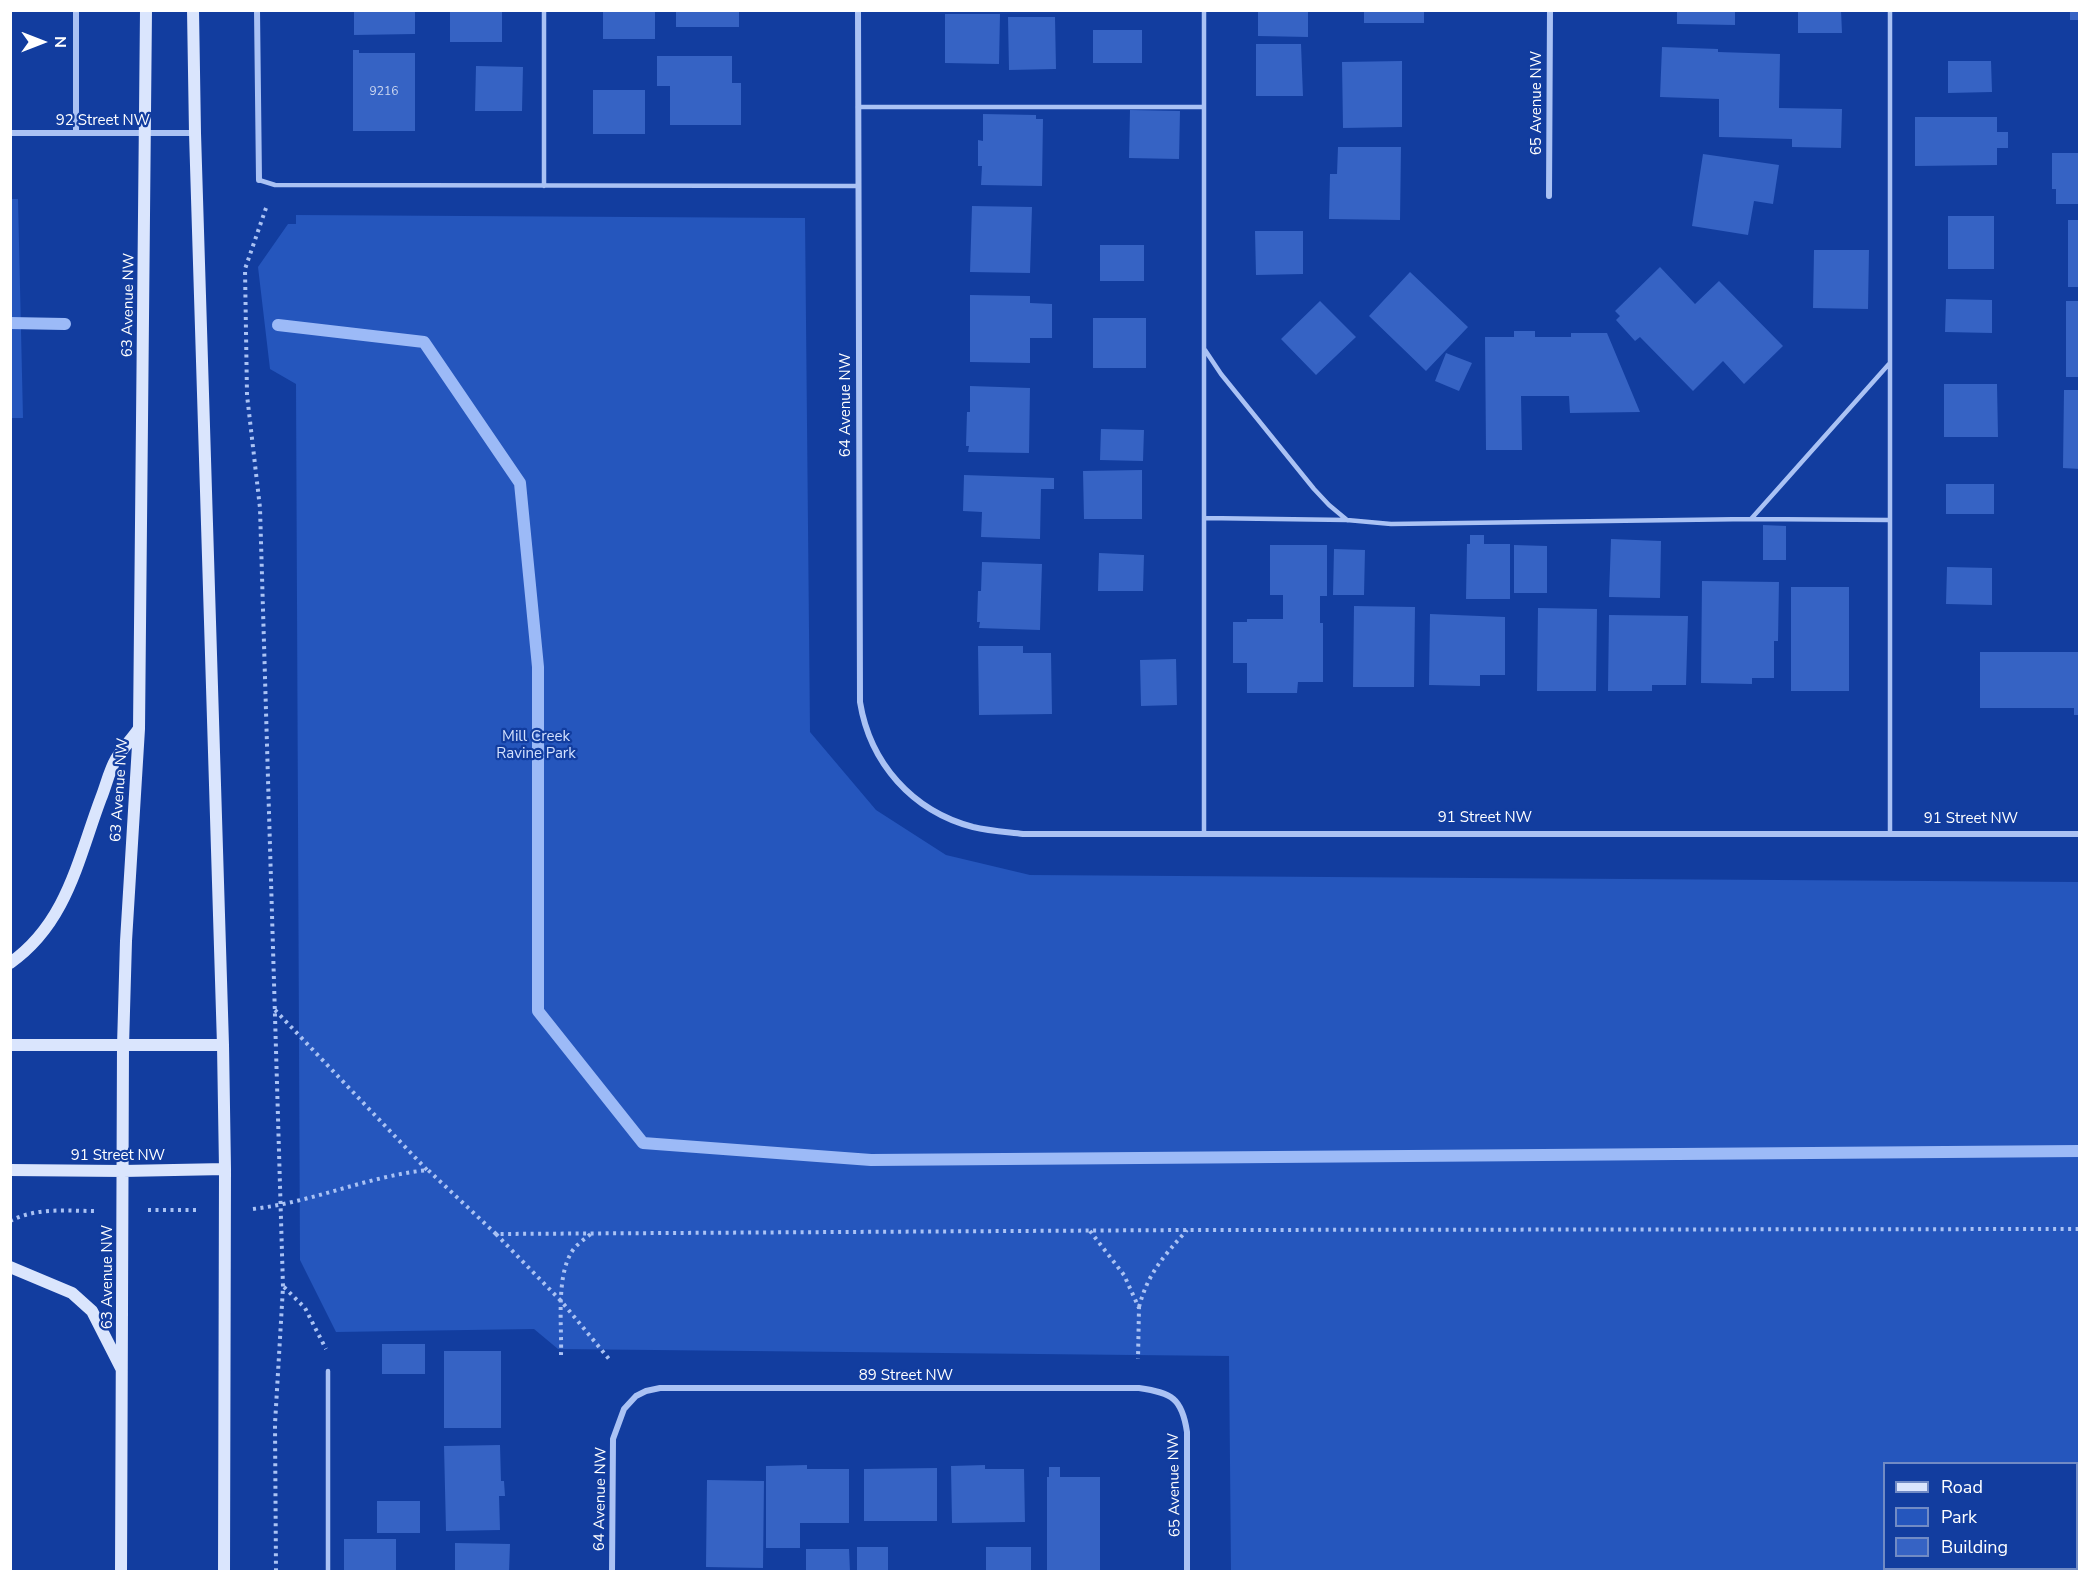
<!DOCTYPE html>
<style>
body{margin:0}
#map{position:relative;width:2090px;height:1582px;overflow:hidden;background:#123d9f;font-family:"Nunito Sans",sans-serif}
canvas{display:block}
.frame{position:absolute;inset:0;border:12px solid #fff;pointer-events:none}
.legend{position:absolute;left:1883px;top:1462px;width:195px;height:108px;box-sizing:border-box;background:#123d9f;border:2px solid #718bc5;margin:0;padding:8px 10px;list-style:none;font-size:18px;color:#fff}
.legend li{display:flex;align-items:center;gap:12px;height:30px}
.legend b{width:30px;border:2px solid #718bc5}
.north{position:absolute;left:12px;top:12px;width:60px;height:60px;-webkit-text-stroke:4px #123d9f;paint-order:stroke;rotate:90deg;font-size:16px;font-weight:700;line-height:24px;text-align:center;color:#fff}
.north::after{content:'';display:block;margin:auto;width:21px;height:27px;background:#fff;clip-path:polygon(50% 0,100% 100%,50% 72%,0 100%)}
</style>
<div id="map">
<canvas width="2090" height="1582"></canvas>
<div class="frame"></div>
<ul class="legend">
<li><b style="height:8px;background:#dae5fd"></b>Road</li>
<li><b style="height:16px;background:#2556bd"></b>Park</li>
<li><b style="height:16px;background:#3663c4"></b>Building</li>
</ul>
<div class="north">N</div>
</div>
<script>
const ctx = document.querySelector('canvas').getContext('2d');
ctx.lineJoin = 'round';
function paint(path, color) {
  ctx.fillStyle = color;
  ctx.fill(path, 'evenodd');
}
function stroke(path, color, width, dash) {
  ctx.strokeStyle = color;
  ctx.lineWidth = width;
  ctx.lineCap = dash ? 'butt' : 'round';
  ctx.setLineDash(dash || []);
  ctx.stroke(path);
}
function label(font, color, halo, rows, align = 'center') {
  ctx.font = font + ' "Nunito Sans",sans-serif';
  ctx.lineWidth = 4.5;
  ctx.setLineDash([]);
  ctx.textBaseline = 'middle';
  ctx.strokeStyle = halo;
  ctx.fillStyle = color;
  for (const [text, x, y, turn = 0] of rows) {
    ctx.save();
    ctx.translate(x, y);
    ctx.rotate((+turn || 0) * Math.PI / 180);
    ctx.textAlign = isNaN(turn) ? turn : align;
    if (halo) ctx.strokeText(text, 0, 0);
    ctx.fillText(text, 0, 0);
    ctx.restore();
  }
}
paint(new Path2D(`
 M10,199H18L23,418H11Z
 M296,215L805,218L810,732L876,810L946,855L1030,875L2079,882V1571H1231L1229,1356L558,1349L534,1329L336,1332L300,1260L296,384L270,369L258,267L288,224H296ZM1884,1464H2076V1568H1884Z`), '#2556bd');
stroke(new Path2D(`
 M10,323L65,324
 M278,325L424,342L520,483L538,667V1011L643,1143L871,1160L2080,1151`), '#9cbaf7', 12);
paint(new Path2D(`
 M354,10H415V34L354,35Z
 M450,10H502V42H450Z
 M603,10H655V39H603Z
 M676,10H739V27H676Z
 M1258,10H1308V37L1258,36Z
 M1364,10H1424V23H1364Z
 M1677,10H1735V25L1677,24Z
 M1798,10H1841L1842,33H1798Z
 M2070,10H2080V20H2070Z
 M945,14H1000L999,64L945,63Z
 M1008,17H1055L1056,69L1009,70Z
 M1093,30H1142V63H1093Z
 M1256,44H1301L1303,96H1256Z
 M1662,47L1718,49V52L1780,54L1779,108L1842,109L1841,148L1792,147V139L1719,137V99L1660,97Z
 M353,50H359V53H415V131H353Z
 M657,56H732V83H741V125H670V86H657Z
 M1402,61V127L1343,128L1342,62Z
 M1948,61H1991L1992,92L1948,93Z
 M476,66L523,67L522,111H475Z
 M593,90H645V134H593Z
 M1130,110L1180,111L1179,159L1129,158Z
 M983,114L1036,115V119H1043L1042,186L981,185L982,166H978V140L983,141Z
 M1915,117H1997V132H2008V148H1997V165L1915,166Z
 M1338,147H1401L1400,220L1329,219L1330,174H1337Z
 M2052,153H2080V204H2056V189H2052Z
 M1703,154L1779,165L1773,204L1754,201L1748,235L1692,226Z
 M972,206L1032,207L1030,273L970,272Z
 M1948,216H1994V269H1948Z
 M2068,220H2080V287H2068Z
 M1255,231H1303V274L1256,275Z
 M1100,245H1144V281H1100Z
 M1814,250H1869L1868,309L1813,308Z
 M1660,267L1695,304L1719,281L1783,346L1744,384L1723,361L1693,391L1640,337L1635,341L1616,320L1620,316L1615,311Z
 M1410,272L1468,327L1426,371L1369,316Z
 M970,295L1030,296V303L1052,304V338H1030V363L970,362Z
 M1946,299L1992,300V333L1945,332Z
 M1320,301L1356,337L1316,375L1281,339Z
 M2066,301H2080V377H2066Z
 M1093,318H1146V368H1093Z
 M1514,331H1535V337H1571V333H1607L1640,412L1570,413L1569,396H1521L1522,450H1486L1485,337H1514Z
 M1446,353L1472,363L1459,391L1435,381Z
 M1944,384H1997L1998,437H1944Z
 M970,386L1030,388L1029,453L968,452L969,446H966L967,412H970Z
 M2064,390H2080V469L2063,468Z
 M1101,429L1144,430L1143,461L1100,460Z
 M1142,470V519H1084L1083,471Z
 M964,475L1054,478V489H1041L1040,539L981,537L982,512L963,511Z
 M1946,484H1994V514H1946Z
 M1763,525L1786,526V560H1763Z
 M1470,535H1484V544H1510V599H1466L1467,544H1470Z
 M1611,539L1661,541L1660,598L1609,597Z
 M1270,545H1327V596H1320V623H1323V682H1298L1297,693H1247V663H1233V622H1247V619H1283V595H1270Z
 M1514,545L1547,546V593H1514Z
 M1334,549L1365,550L1364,595H1333Z
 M1099,553L1144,555L1143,591H1098Z
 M982,562L1042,564L1040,630L979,628L980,622H977L978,591H981Z
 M1947,567L1992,568V605L1946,604Z
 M1702,581L1779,582L1778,641H1774V678H1752V684L1701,683Z
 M1791,587H1849V691H1791Z
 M1354,606L1415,607L1414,687H1353Z
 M1538,608L1597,609L1596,691H1537Z
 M1430,614L1505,617V675H1480V686L1429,685Z
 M1609,615L1688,616L1686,685H1652V691H1608Z
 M978,646H1023V653H1051L1052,714L979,715Z
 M1980,652H2080V715H2074V708H1980Z
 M1176,659L1177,705L1141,706L1140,660Z
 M382,1344H425V1374H382Z
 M444,1351H501V1428H444Z
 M500,1445L501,1481H504L505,1496H499L500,1530L446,1531L444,1446Z
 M807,1465V1469H849V1523H800V1548H766V1466Z
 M985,1465V1469H1024L1025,1522L952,1523L951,1466Z
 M1049,1467H1060V1477H1100V1572H1047V1477H1049Z
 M937,1468V1521H864V1469Z
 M707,1480L764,1481L763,1568L706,1567Z
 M377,1501H420V1533H377Z
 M344,1539H396V1572H344Z
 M455,1543L510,1544L509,1572H455Z
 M857,1547H888V1572H857Z
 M986,1547H1031V1572H986Z
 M806,1549H849L850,1572H806Z`), '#3663c4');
stroke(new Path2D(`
 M266,208L245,269L247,395L260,508L283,1287L275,1424L276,1572
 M275,1010L427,1170
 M253,1209C313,1202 368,1176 428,1170L496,1234L1187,1230L2080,1229
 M148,1210H198
 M10,1221C37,1207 67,1211 96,1211
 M1090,1231L1124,1275L1139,1308L1138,1359
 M496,1234L562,1302L609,1359
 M284,1287L305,1308L326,1349
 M1139,1307C1148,1273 1164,1256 1187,1230
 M561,1355C562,1326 556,1279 571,1253C575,1246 584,1239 591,1234`), '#aac2f4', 4, [3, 4.5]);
stroke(new Path2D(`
 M544,10V186
 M1890,10V834
 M858,107H1204
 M259,180L275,185L858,186
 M1205,350L1221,374L1314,489L1329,505L1347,520
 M1204,518L1347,520L1391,524L1751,519L1889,520
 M1751,519L1889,364
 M1204,833V10
 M328,1572V1371`), '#aac2f4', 4.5);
stroke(new Path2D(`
 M257,10L259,180
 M858,10L860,702C870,763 912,811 973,827C990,831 1007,832 1023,834H2080
 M10,133H195
 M76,133V10
 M1549,196L1550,10
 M612,1572L613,1439L624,1409L636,1396L646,1391L660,1388H1139C1172,1393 1182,1398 1187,1432V1572`), '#aac2f4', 6);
stroke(new Path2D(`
 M193,10L195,133L223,1045L225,1169L224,1572
 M10,963C67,923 78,859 101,798C106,786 109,771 116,759C122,749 131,740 138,730
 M10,1045H223
 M10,1170L123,1171L225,1169
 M10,1267L72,1293L92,1311L121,1368
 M121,1572L123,1046L126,941L139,729L146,10`), '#dae5fd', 12);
label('12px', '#cdd8f0', null, [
 ["9216",384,92]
]);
label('15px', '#fff', '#123d9f', [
 ["65 Avenue NW",1537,103,-90],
 ["92 Street NW",103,121],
 ["63 Avenue NW",129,305,-89],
 ["64 Avenue NW",846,405,-90],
 ["63 Avenue NW",120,790,-86],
 ["91 Street NW",1485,818],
 ["91 Street NW",1971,819],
 ["91 Street NW",118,1156],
 ["63 Avenue NW",108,1277,-90],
 ["89 Street NW",906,1376],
 ["65 Avenue NW",1175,1485,-91],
 ["64 Avenue NW",601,1499,-89]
]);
label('15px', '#d3e1fe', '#123d9f', [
 ["Mill Creek",536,737],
 ["Ravine Park",536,754]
]);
</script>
